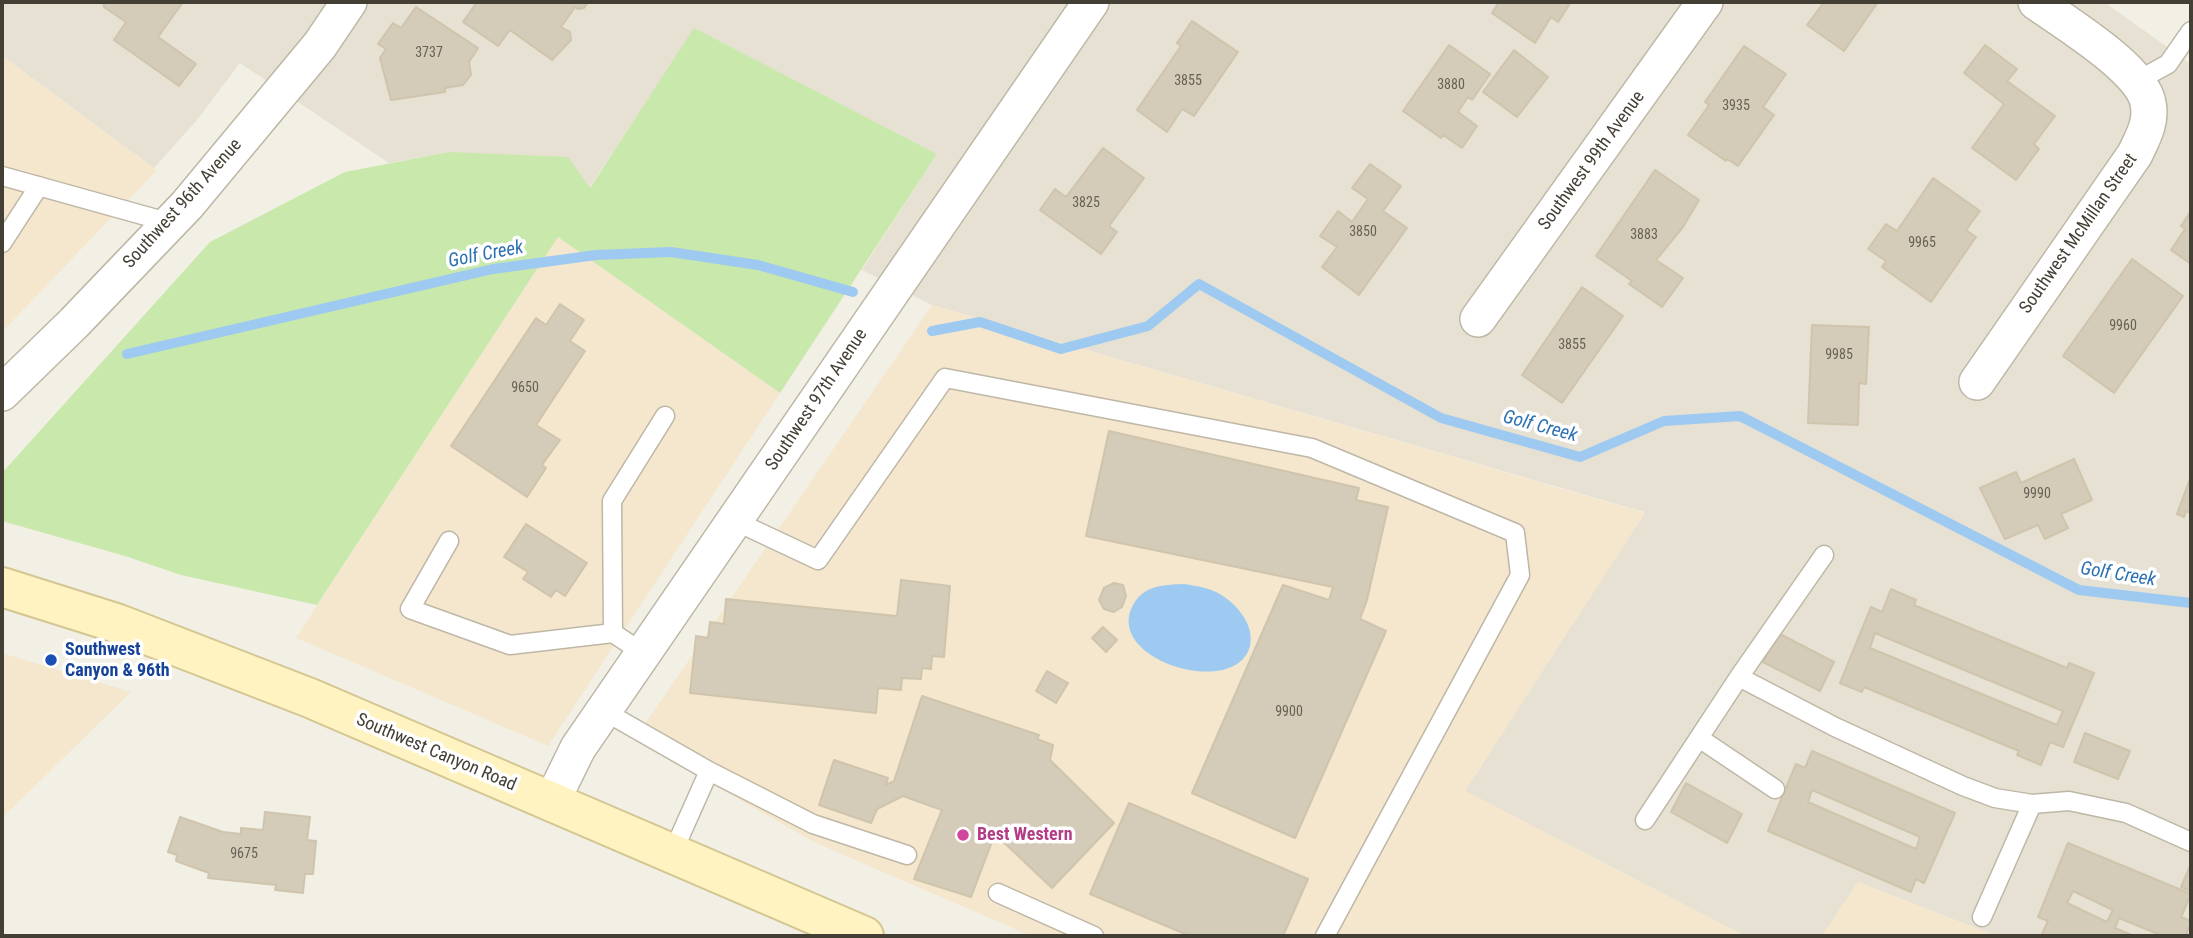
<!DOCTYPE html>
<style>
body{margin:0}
#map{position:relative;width:2193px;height:938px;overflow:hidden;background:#f2efe4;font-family:"Roboto Condensed",sans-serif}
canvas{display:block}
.frame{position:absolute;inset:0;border:4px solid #443f34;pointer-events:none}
</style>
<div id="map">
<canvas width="2193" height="938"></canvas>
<div class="frame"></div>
</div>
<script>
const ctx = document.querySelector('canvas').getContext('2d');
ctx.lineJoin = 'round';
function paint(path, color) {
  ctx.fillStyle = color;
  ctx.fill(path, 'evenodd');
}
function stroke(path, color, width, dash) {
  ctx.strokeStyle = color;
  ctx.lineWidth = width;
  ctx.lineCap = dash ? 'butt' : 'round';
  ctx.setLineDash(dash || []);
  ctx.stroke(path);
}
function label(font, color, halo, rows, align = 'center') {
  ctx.font = font + ' "Roboto Condensed",sans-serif';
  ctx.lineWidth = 7;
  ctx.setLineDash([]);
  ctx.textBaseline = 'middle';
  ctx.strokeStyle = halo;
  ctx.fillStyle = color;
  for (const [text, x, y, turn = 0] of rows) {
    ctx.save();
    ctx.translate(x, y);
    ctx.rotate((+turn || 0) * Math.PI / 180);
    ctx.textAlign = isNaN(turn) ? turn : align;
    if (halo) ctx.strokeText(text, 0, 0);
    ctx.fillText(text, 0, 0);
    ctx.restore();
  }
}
paint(new Path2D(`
 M2,2H2104L2191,64V936H1996L1858,882L1822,936H1745L1465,791L1644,512L932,305L862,270L937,154L695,29L589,188L449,152L389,163L240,63L197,120L154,168L2,56Z`), '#e6e1d2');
paint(new Path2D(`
 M2,56L157,170L2,332Z
 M558,237L780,393L548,746L296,638Z
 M932,305L1645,513L1465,791L1745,936H1031L814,842L634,740Z
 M2,653L131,692L2,818Z
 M1858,882L1996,936H1822Z`), '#f5e7ce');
paint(new Path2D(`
 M694,28L937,154L780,393L558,237L317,605L181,575L125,556L2,521V473L210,242L345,172L449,152L568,157L590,188Z`), '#c9e8ab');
paint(new Path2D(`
 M1184,584C1191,585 1198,586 1205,588C1228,593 1256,621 1250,646C1236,700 1103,660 1133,605C1144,585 1163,585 1184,584Z`), '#9ecaf1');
stroke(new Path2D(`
 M932,331L980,322L1061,349L1148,326L1199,284L1441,418L1580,457L1664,421L1740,416L2079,590L2191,603
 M127,354L493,269L596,255L671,252L758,265L853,292`), '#9ecaf1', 10);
const building = new Path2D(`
 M103,2H183L158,37L196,64L179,86L114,40L126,22L104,7Z
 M474,2H588L584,8L578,9L575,7L561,27L570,32L571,40L552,60L510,30L498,46L463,22L475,5Z
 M1499,2H1571L1558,22L1551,17L1535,43L1492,13Z
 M1824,2H1878L1844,51L1807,25Z
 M416,7L478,48L469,62L471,75L463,85L445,88V92L391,100L380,58L386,49L378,44L393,23L401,28Z
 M1192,21L1238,52L1194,116L1182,109L1167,132L1137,110L1181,46L1177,43Z
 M1449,45L1490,74L1472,100L1468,97L1458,112L1477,126L1462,148L1443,135L1441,138L1403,111Z
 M1985,45L2017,69L2007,81L2055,116L2034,144L2039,149L2016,180L1972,148L2004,104L1964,73Z
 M1744,46L1786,74L1763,107L1774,115L1738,166L1727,159L1726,161L1688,135L1709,105L1705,102Z
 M1514,50L1548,77L1517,117L1483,92Z
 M1103,148L1144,178L1109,226L1117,232L1101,254L1040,210L1055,189L1066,197Z
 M1370,164L1401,186L1383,211L1407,228L1359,295L1322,267L1337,247L1320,236L1338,211L1352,222L1368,199L1352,188Z
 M1655,170L1699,200L1683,227L1656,260L1683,278L1662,307L1629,284L1632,281L1596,256Z
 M1933,178L1980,211L1966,230L1976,237L1931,302L1882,267L1886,261L1868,249L1886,224L1897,231Z
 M2191,211V264L2171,250L2185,229L2181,226Z
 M2132,259L2183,296L2114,393L2063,356Z
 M1582,287L1623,316L1562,403L1522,375Z
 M560,304L584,320L570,341L585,351L536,425L560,440L542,465L546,468L527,497L451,446L536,318L546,325Z
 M1812,325L1869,327L1866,384L1859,383L1858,425L1808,423Z
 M1109,431L1359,488L1356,500L1388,507L1367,600L1360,619L1386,631L1295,838L1192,793L1283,585L1329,600L1333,587L1086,536Z
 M2074,459L2092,500L2061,514L2068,528L2045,539L2038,525L2005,539L1980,488L2016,472L2021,483Z
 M2191,476V513L2186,511L2184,517L2177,514Z
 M526,524L587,563L565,596L556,590L551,597L523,579L528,572L504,557Z
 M901,580L950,586L944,657L932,656L931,669L922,668L921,679L902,678L901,690L878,688L876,713L690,693L696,636L708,638L710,622L724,624L726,599L897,616Z
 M1114,583L1123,585L1126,596L1122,607L1114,612L1104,609L1099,600L1104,588Z
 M1891,589L1916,600L1914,605L2067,668L2069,663L2094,673L2063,747L2050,742L2041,765L2017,755L2019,751L1864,687L1862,692L1840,683L1871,607L1882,612ZM1875,633L2063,711L2057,725L1870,648Z
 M1103,627L1117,640L1106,652L1092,638Z
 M1778,633L1834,662L1820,691L1763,662Z
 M1047,671L1068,683L1056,703L1036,691Z
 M922,696L1039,735L1037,739L1053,745L1050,760L1114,823L1052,888L995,834L971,897L914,879L942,810L903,796L877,809L871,823L819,805L834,760L888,778L886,785L894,781Z
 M2085,733L2130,751L2118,779L2074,762Z
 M1812,751L1955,813L1924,883L1916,879L1911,892L1768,831L1796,764L1805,768ZM1812,790L1920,837L1916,849L1808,802Z
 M1686,783L1742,814L1727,843L1671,812Z
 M1129,803L1308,879L1283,936H1190L1090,894Z
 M265,812L310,817L307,840L316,841L313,874H305L303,893L275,890L276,885L208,878L209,873L176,861L177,855L168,852L180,817L223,832L241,834V828L263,830Z
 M2068,843L2191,894L2181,917L2191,921L2186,936H2163L2119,918L2115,928L2134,936H2041L2048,921L2038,917ZM2073,891L2113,910L2107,922L2067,903Z
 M2191,864V891L2181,887Z`);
paint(building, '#d4cbb9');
stroke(building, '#cfc4ac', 2);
const service = new Path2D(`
 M2137,81L2168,64L2191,31
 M2,176L171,223
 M2,243L39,186
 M735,521L818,560L945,378L1312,448L1515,533L1520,575L1325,936
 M449,541L410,609L510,645L613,633L643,653
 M613,633L612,501L665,416
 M1739,677L1835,727L1963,786L1995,798L2032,804L2069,801L2126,813L2191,842
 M604,711L709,771L672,854
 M1699,738L1775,789
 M709,771L813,824L907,855
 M1645,820L1739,677L1824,555
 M998,893L1094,936
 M1982,917L2032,804`);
const minor = new Path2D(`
 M1478,319L1705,2
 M1977,382L2135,154C2143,137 2152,122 2148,103C2142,69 2064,22 2036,2
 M2,393L74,323L187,205L320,45L349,2
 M551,803L578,748L1091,2`);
const secondary = new Path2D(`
 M2,587L116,623L310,698L864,936`);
stroke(service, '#beb7a6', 21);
stroke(minor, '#beb7a6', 38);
stroke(secondary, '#d4c692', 42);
stroke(service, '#fff', 18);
stroke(minor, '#fff', 35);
stroke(secondary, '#fff4c1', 38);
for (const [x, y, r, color] of [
 [51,660,7,"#1a4fb4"],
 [963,835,7,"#d1479c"]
]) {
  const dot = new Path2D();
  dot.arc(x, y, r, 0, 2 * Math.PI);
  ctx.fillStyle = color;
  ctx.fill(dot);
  stroke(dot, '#fff', 2.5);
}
label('14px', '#686255', null, [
 ["3737",429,53],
 ["3855",1188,81],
 ["3880",1451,85],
 ["3935",1736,106],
 ["3825",1086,203],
 ["3850",1363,232],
 ["3883",1644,235],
 ["9965",1922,243],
 ["9960",2123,326],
 ["3855",1572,345],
 ["9985",1839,355],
 ["9650",525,388],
 ["9990",2037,494],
 ["9900",1289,712],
 ["9675",244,854]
]);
label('18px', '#443f34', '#fff', [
 ["Southwest 99th Avenue",1592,161,-54],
 ["Southwest 96th Avenue",183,204,-48],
 ["Southwest McMillan Street",2079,234,-55],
 ["Southwest 97th Avenue",817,400,-56],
 ["Southwest Canyon Road",436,753,23]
]);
label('bold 18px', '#164399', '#fff', [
 ["Southwest",65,650],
 ["Canyon & 96th",65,671]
], 'left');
label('bold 18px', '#b23c85', '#fff', [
 ["Best Western",977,835]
], 'left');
label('italic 19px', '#2b70b2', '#fff', [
 ["Golf Creek",486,255,-11],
 ["Golf Creek",1540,427,15],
 ["Golf Creek",2118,575,9]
]);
</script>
